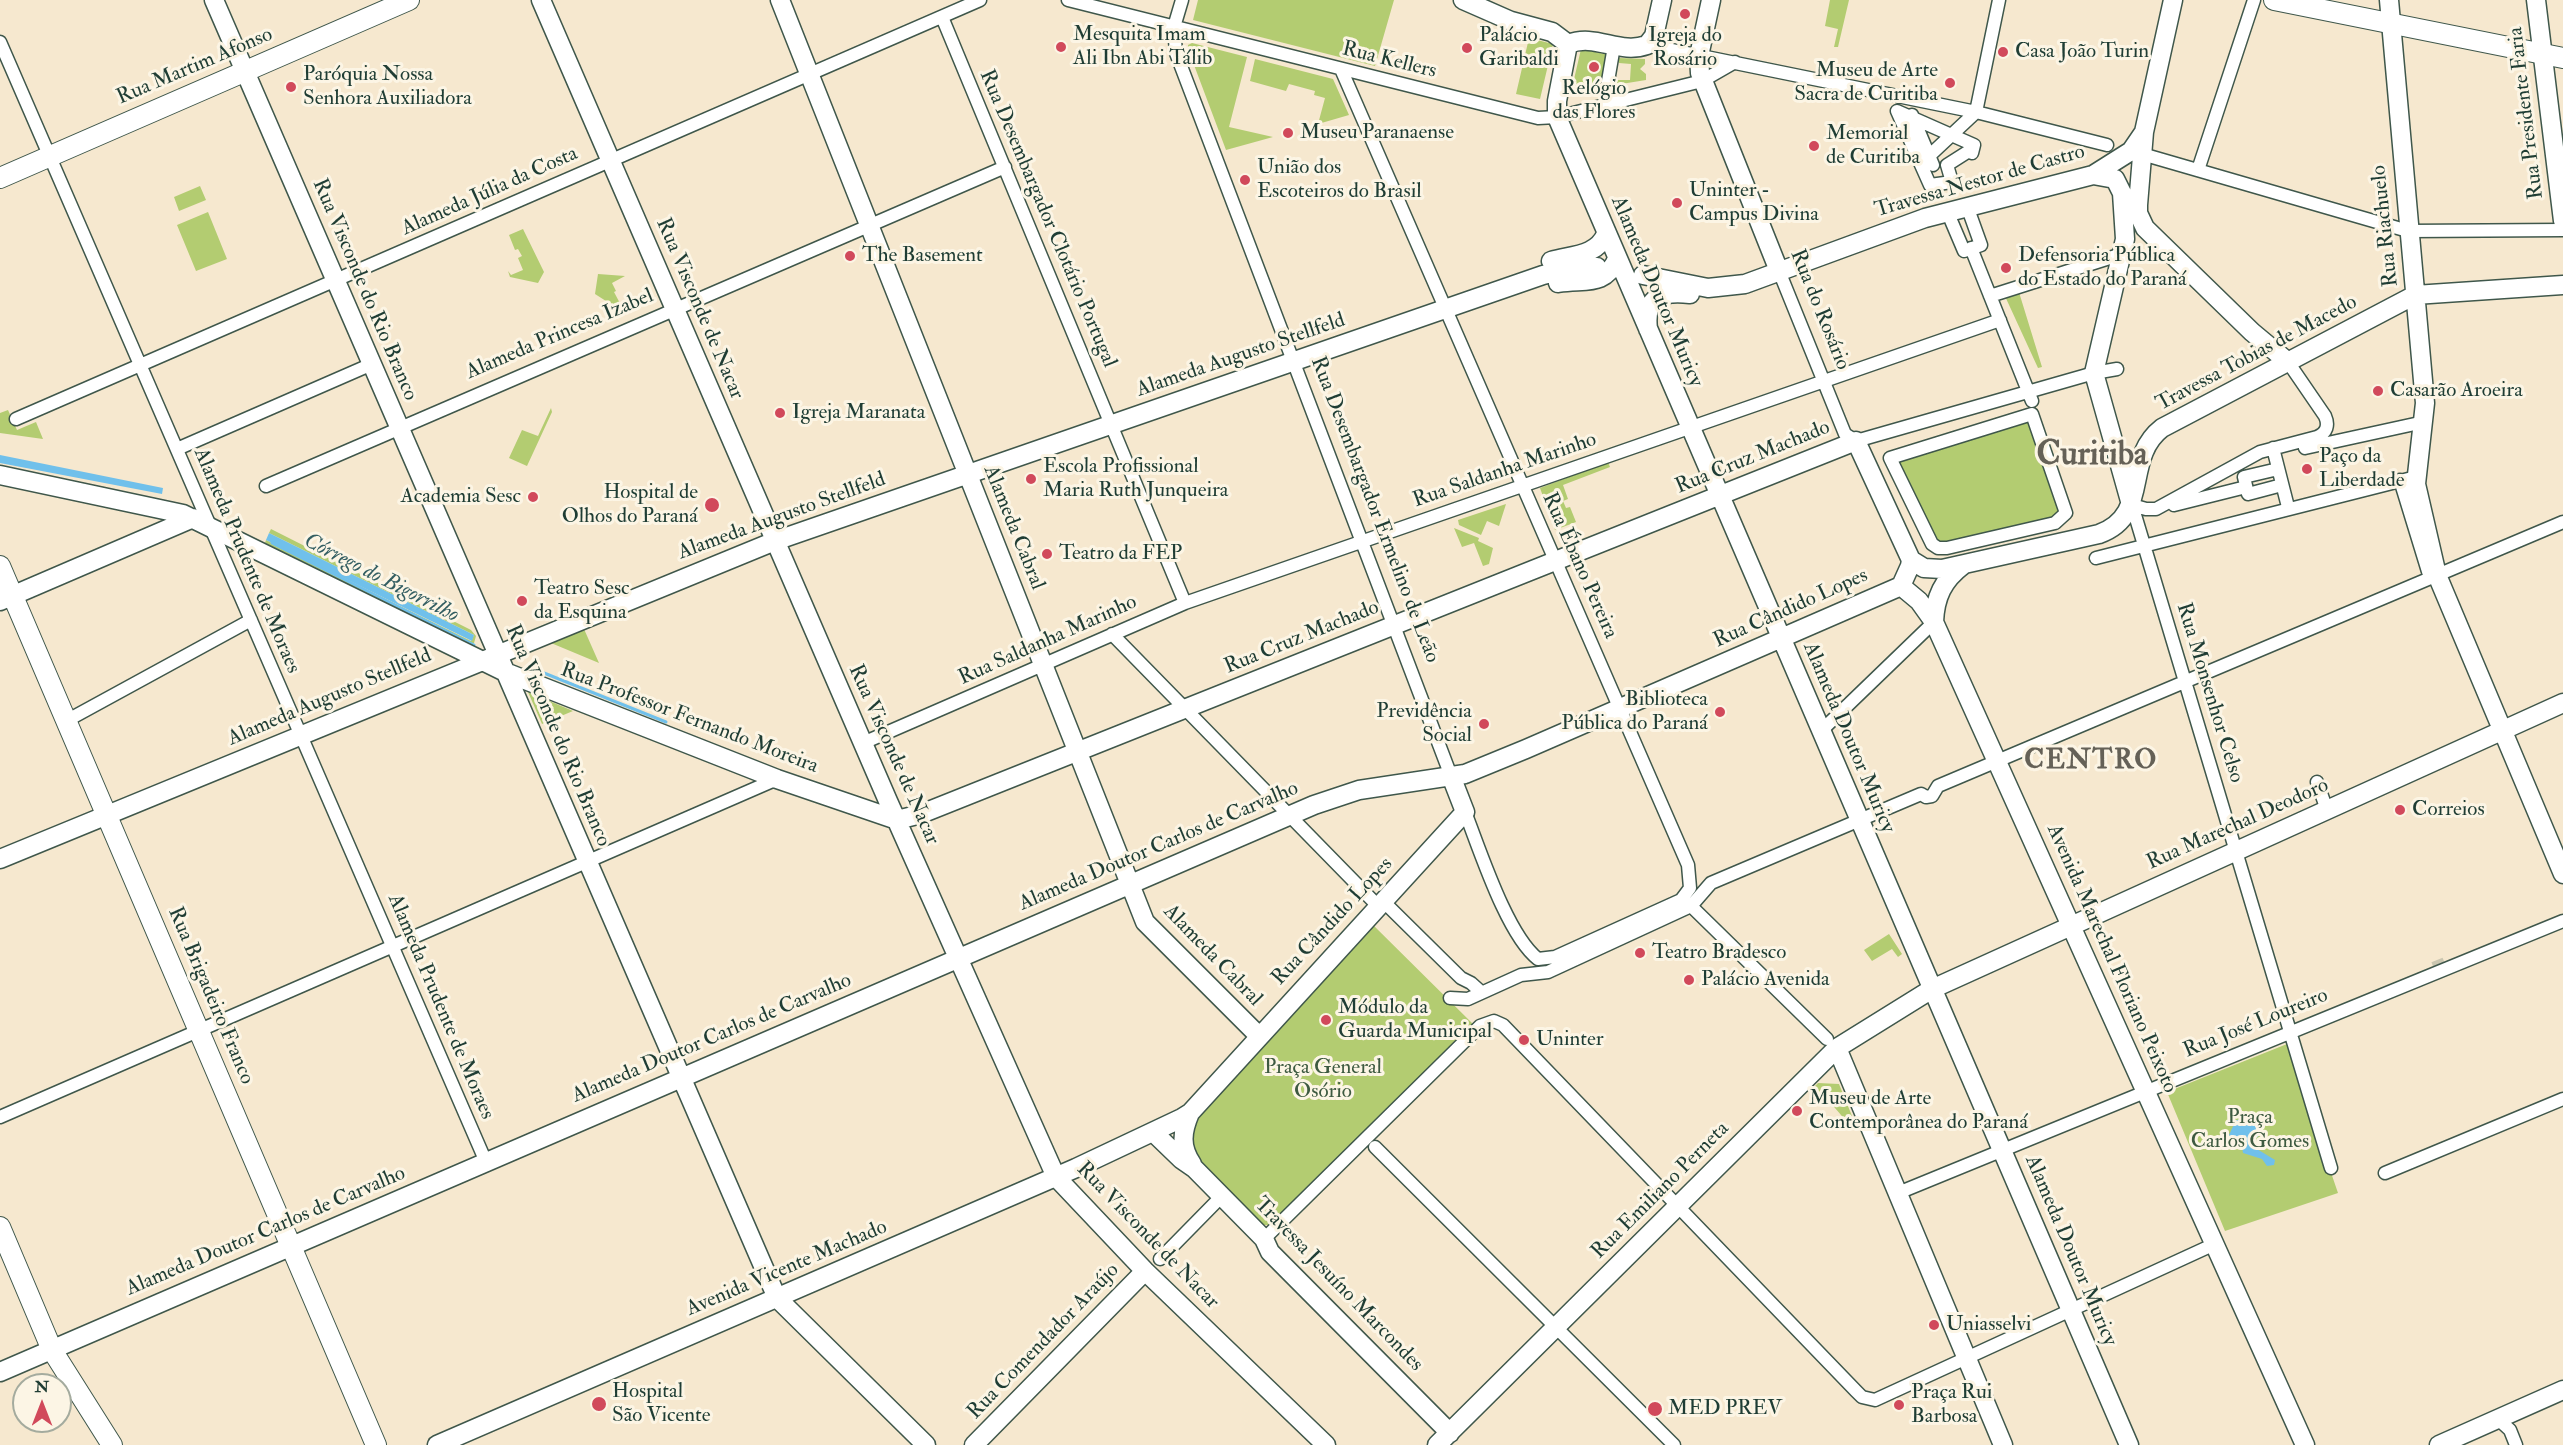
<!DOCTYPE html>
<meta charset="utf-8">
<style>
body{margin:0}
#map{position:relative;width:2563px;height:1445px;overflow:hidden;background:#f6e8cf;font-family:"IM FELL Double Pica",serif}
canvas{display:block}
.north{position:absolute;left:12px;top:1373px;width:60px;height:60px;box-sizing:border-box;background:#fcf5e5;border:2px solid #a4ab9e;border-radius:50%;rotate:0deg;font-size:16px;font-weight:700;line-height:24px;text-align:center;color:#1f3d34}
.north::after{content:'';display:block;margin:auto;width:21px;height:27px;background:#d1495b;clip-path:polygon(50% 0,100% 100%,50% 72%,0 100%)}
</style>
<div id="map">
<canvas width="2563" height="1445"></canvas>
<div class="north">N</div>
</div>
<script>
const ctx = document.querySelector('canvas').getContext('2d');
ctx.lineJoin = 'round';
function paint(path, color) {
  ctx.fillStyle = color;
  ctx.fill(path, 'evenodd');
}
function stroke(path, color, width, dash) {
  ctx.strokeStyle = color;
  ctx.lineWidth = width;
  ctx.lineCap = dash ? 'butt' : 'round';
  ctx.setLineDash(dash || []);
  ctx.stroke(path);
}
function label(font, color, halo, rows, align = 'center') {
  ctx.font = font + ' "IM FELL Double Pica",serif';
  ctx.lineWidth = 6;
  ctx.setLineDash([]);
  ctx.textBaseline = 'middle';
  ctx.strokeStyle = halo;
  ctx.fillStyle = color;
  for (const [text, x, y, turn = 0] of rows) {
    ctx.save();
    ctx.translate(x, y);
    ctx.rotate((+turn || 0) * Math.PI / 180);
    ctx.textAlign = isNaN(turn) ? turn : align;
    if (halo) ctx.strokeText(text, 0, 0);
    ctx.fillText(text, 0, 0);
    ctx.restore();
  }
}
paint(new Path2D(`
 M1198,0H1394L1375,66L1193,20Z
 M1830,0H1849L1838,47H1834L1838,29L1825,26Z
 M1529,38L1553,44L1540,99L1516,94Z
 M1192,43L1247,57L1229,127L1273,137L1226,150L1188,49V45Z
 M1581,49L1609,55L1602,90L1581,96L1572,88Z
 M1619,58L1645,59V64L1640,69L1646,74V80L1615,85L1614,80H1630L1631,64L1619,63Z
 M1255,59L1333,79L1349,115L1318,124L1325,98L1314,95L1315,91L1289,84L1286,91L1250,81Z
 M200,186L206,200L179,211L174,197Z
 M208,212L227,259L196,271L177,225Z
 M523,229L544,272L538,283L510,277L508,271L511,275L523,270L518,258L522,256L518,249L515,250L509,235Z
 M598,274L625,276L612,283L616,291L614,292L623,309L620,310L595,294Z
 M2018,289L2042,367L2038,368L2004,294Z
 M551,408L552,412L527,466L509,458L522,430L538,436Z
 M8,410L17,430L36,422L43,439L0,433V413Z
 M2032,414L2066,513L2055,523L1938,548L1890,458Z
 M1608,462L1610,467L1563,485L1568,499L1563,501L1566,508L1570,507L1576,522L1555,530L1540,488Z
 M1506,504L1499,526L1487,521L1481,535L1459,525L1458,520Z
 M1454,528L1479,538L1478,541L1493,548L1489,564L1483,566L1474,543L1462,547Z
 M271,529L471,630L476,636L474,643L467,644L265,543L266,540L471,641L474,635L269,533Z
 M584,629L599,663L551,643Z
 M528,692L573,711L542,724Z
 M1369,921L1473,1024L1273,1225H1262L1255,1220L1256,1217L1237,1199H1233L1194,1156L1190,1124L1371,930Z
 M1889,934L1902,954L1898,957L1892,949L1872,961L1864,950Z
 M2287,1044L2338,1193L2225,1231L2167,1092Z
 M1818,1083L1839,1084L1852,1116L1847,1122L1823,1094L1820,1097L1812,1089Z`), '#b3cc71');
paint(new Path2D(`
 M0,455L163,488L162,494L0,463Z
 M269,533L474,635L472,641L266,540Z
 M2247,1119C2255,1122 2261,1127 2260,1135L2252,1141V1146L2275,1160L2274,1165L2267,1166L2262,1159L2243,1153L2241,1142L2232,1140L2229,1135L2236,1120Z`), '#70c0eb');
stroke(new Path2D(`
 M272,543L474,645
 M544,673L666,722`), '#70c0eb', 3);
stroke(new Path2D(`
 M2437,960L2441,970`), '#cbc6b0', 12, [12, 6]);
const street = new Path2D(`
 M1068,0L1538,118L1557,117L1702,81L1735,62
 M1182,0L1174,27L1176,53L1451,776
 M942,17L1185,603
 M0,42L486,1162
 M1647,45L1976,112L2107,145
 M1341,69L1688,865L1690,888L1681,900L1555,957L1538,959C1507,935 1480,850 1465,812
 M1607,105L1606,93L1614,46
 M1897,111L1974,145L1972,153L1969,151L1947,165L1952,182L1930,185Z
 M1976,112L1999,0
 M1912,115L1933,165
 M2142,154L2408,231L2563,230
 M1929,156L1976,112
 M2198,170L2254,0
 M1947,211L1964,251L1981,245L1967,206
 M1971,248L2032,401
 M1779,271L1845,434L1856,441L2094,373L2117,369
 M1990,296L2122,254
 M2032,414L2066,513L2055,523L1947,548H1938L1932,544L1890,458Z
 M16,419L980,0
 M2273,448L2288,507
 M2305,448L2424,422
 M177,449L372,364
 M2278,469L2244,477L2248,494L2282,485
 M2400,480L2430,578
 M266,486L1005,167
 M2132,505L2331,1168
 M2132,505L2146,509H2156L2260,452L2317,437C2327,433 2329,425 2325,416L2288,362
 M2174,505L2246,487
 M2096,558L2416,477
 M1112,634L1378,906
 M66,721L251,620
 M1821,731L1934,622
 M863,743L1185,603L2000,320
 M2317,782L2327,810
 M1386,904L1461,978L1471,983L1481,992
 M1691,906L1827,1039
 M1450,998L1468,999L1521,975L1548,972L1691,906L1711,883L1921,794L1926,797L1932,796L1938,786L2563,522
 M0,1117L777,779
 M1375,1147L1674,1445
 M2385,1173L2563,1099
 M1898,1193L2563,921
 M1264,1239L1480,1026L1494,1021L1503,1025L1856,1391L1862,1397L1875,1400L2206,1248
 M1160,1259L1216,1202
 M2498,1419L2510,1430L2516,1445`);
const secondary = new Path2D(`
 M214,0L777,1298L926,1445
 M541,0L888,801L1056,1177L1145,1271L1326,1445
 M780,0L1145,922L1259,1036
 M1463,0L1511,21L1552,32L1568,44
 M1711,0L1699,56L1700,73L1779,271
 M2173,0L2144,132L2138,205V213L2145,228L2252,332L2288,362
 M2389,0L2425,403L2416,484L2437,575L2563,874
 M2536,0L2563,221
 M1568,44L1557,101V117L2129,1445
 M1568,44C1596,33 1619,55 1647,45L1654,36L1662,0
 M2093,175L2115,179L2122,193L2125,239L2094,373L2130,501
 M1551,261C1572,255 1597,256 1606,234
 M1643,275L1708,288L1745,284L1925,218L2093,175L2131,151L2144,132
 M1558,283C1584,278 1604,288 1617,259
 M1648,329C1644,296 1662,291 1690,294
 M0,475L183,514L505,672L777,779L897,820
 M1901,586L1919,601L1934,622L2305,1445
 M0,601L193,518
 M1934,622C1935,597 1943,580 1963,565
 M897,820L921,814L1856,441L1911,560L1924,568L1942,569L2099,534C2152,515 2122,459 2162,428L2415,295L2563,285
 M0,859L775,541L1543,275L1572,268L1597,267
 M1837,1048L2003,1445
 M1190,1113C1182,1132 1180,1146 1192,1164
 M1153,1132L1181,1159L1194,1168L1264,1239L1270,1252L1450,1433
 M0,1372L1314,805L1359,790L1465,774L1526,749L1901,586L1910,566L1911,560
 M437,1445L1076,1168L1182,1118L1190,1113L1465,812L1451,776
 M974,1445L1145,1271
 M1437,1445L1837,1048L1932,989L2563,703
 M2439,1445L2563,1390`);
const primary = new Path2D(`
 M2274,0L2563,58
 M0,178L409,0
 M0,566L376,1445
 M0,1227L52,1350L112,1445`);
stroke(street, '#3f574b', 15);
stroke(secondary, '#3f574b', 21);
stroke(primary, '#3f574b', 22);
stroke(street, '#fff', 12);
stroke(secondary, '#fff', 18);
stroke(primary, '#fff', 20);
for (const [x, y, r, color] of [
 [1685,14,6,"#d1495b"],
 [1061,47,6,"#d1495b"],
 [1467,48,6,"#d1495b"],
 [2003,52,6,"#d1495b"],
 [1594,67,6,"#d1495b"],
 [1950,83,6,"#d1495b"],
 [291,87,6,"#d1495b"],
 [1288,133,6,"#d1495b"],
 [1814,146,6,"#d1495b"],
 [1245,180,6,"#d1495b"],
 [1677,203,6,"#d1495b"],
 [850,256,6,"#d1495b"],
 [2006,268,6,"#d1495b"],
 [2378,391,6,"#d1495b"],
 [780,413,6,"#d1495b"],
 [2307,469,6,"#d1495b"],
 [1031,479,6,"#d1495b"],
 [533,497,6,"#d1495b"],
 [712,505,8,"#d1495b"],
 [1047,554,6,"#d1495b"],
 [522,601,6,"#d1495b"],
 [1720,712,6,"#d1495b"],
 [1484,724,6,"#d1495b"],
 [2400,810,6,"#d1495b"],
 [1640,953,6,"#d1495b"],
 [1689,980,6,"#d1495b"],
 [1326,1020,6,"#d1495b"],
 [1524,1040,6,"#d1495b"],
 [1797,1111,6,"#d1495b"],
 [1934,1325,6,"#d1495b"],
 [599,1404,8,"#d1495b"],
 [1899,1405,6,"#d1495b"],
 [1655,1409,8,"#d1495b"]
]) {
  const dot = new Path2D();
  dot.arc(x, y, r, 0, 2 * Math.PI);
  ctx.fillStyle = color;
  ctx.fill(dot);
  stroke(dot, '#fcf5e5', 2);
}
label('21px', '#1f3d34', '#fcf5e5', [
 ["Mesquita Imam",1073,35],
 ["Ali Ibn Abi Tálib",1073,59],
 ["Palácio",1479,36],
 ["Garibaldi",1479,60],
 ["Igreja do",1685,36,"center"],
 ["Rosário",1685,60,"center"],
 ["Casa João Turin",2015,52],
 ["Museu de Arte",1938,71,"right"],
 ["Sacra de Curitiba",1938,95,"right"],
 ["Paróquia Nossa",303,75],
 ["Senhora Auxiliadora",303,99],
 ["Relógio",1594,89,"center"],
 ["das Flores",1594,113,"center"],
 ["Museu Paranaense",1300,133],
 ["Memorial",1826,134],
 ["de Curitiba",1826,158],
 ["União dos",1257,168],
 ["Escoteiros do Brasil",1257,192],
 ["Uninter -",1689,191],
 ["Campus Divina",1689,215],
 ["The Basement",862,256],
 ["Defensoria Pública",2018,256],
 ["do Estado do Paraná",2018,280],
 ["Casarão Aroeira",2390,391],
 ["Igreja Maranata",792,413],
 ["Paço da",2319,457],
 ["Liberdade",2319,481],
 ["Escola Profissional",1043,467],
 ["Maria Ruth Junqueira",1043,491],
 ["Hospital de",698,493,"right"],
 ["Olhos do Paraná",698,517,"right"],
 ["Academia Sesc",521,497,"right"],
 ["Teatro da FEP",1059,554],
 ["Teatro Sesc",534,589],
 ["da Esquina",534,613],
 ["Biblioteca",1708,700,"right"],
 ["Pública do Paraná",1708,724,"right"],
 ["Previdência",1472,712,"right"],
 ["Social",1472,736,"right"],
 ["Correios",2412,810],
 ["Teatro Bradesco",1652,953],
 ["Palácio Avenida",1701,980],
 ["Módulo da",1338,1008],
 ["Guarda Municipal",1338,1032],
 ["Uninter",1536,1040],
 ["Museu de Arte",1809,1099],
 ["Contemporânea do Paraná",1809,1123],
 ["Uniasselvi",1946,1325],
 ["Hospital",612,1392],
 ["São Vicente",612,1416],
 ["Praça Rui",1911,1393],
 ["Barbosa",1911,1417],
 ["MED PREV",1668,1409]
], 'left');
label('21px', '#1f3d34', '#fcf5e5', [
 ["Rua Kellers",1389,61,14],
 ["Rua Martim Afonso",195,67,-23],
 ["Rua Presidente Faria",2527,113,-97],
 ["Travessa Nestor de Castro",1980,182,-16],
 ["Alameda Júlia da Costa",490,192,-24],
 ["Rua Desembargador Clotário Portugal",1047,219,67],
 ["Rua Riachuelo",2386,226,-96],
 ["Rua Visconde do Rio Branco",364,290,67],
 ["Alameda Doutor Muricy",1656,292,67],
 ["Rua Visconde de Nacar",699,309,67],
 ["Rua do Rosário",1819,310,68],
 ["Alameda Princesa Izabel",560,335,-23],
 ["Travessa Tobias de Macedo",2257,354,-28],
 ["Alameda Augusto Stellfeld",1241,356,-19],
 ["Rua Cruz Machado",1753,458,-22],
 ["Rua Saldanha Marinho",1505,471,-19],
 ["Rua Desembargador Ermelino de Leão",1374,510,69],
 ["Alameda Augusto Stellfeld",782,517,-20],
 ["Alameda Cabral",1013,528,68],
 ["Alameda Prudente de Moraes",246,561,67],
 ["Rua Ébano Pereira",1579,566,66],
 ["Rua Cândido Lopes",1791,609,-24],
 ["Rua Cruz Machado",1302,638,-22],
 ["Rua Saldanha Marinho",1048,641,-24],
 ["Rua Monsenhor Celso",2209,693,73],
 ["Alameda Augusto Stellfeld",330,698,-23],
 ["Rua Professor Fernando Moreira",689,719,21],
 ["Rua Visconde do Rio Branco",557,736,67],
 ["Alameda Doutor Muricy",1848,738,67],
 ["Rua Visconde de Nacar",893,755,66],
 ["Rua Marechal Deodoro",2238,825,-24],
 ["Alameda Doutor Carlos de Carvalho",1159,847,-23],
 ["Rua Cândido Lopes",1333,922,-47],
 ["Alameda Cabral",1212,956,46],
 ["Avenida Marechal Floriano Peixoto",2111,959,66],
 ["Rua Brigadeiro Franco",210,996,67],
 ["Alameda Prudente de Moraes",440,1007,67],
 ["Rua José Loureiro",2256,1024,-22],
 ["Alameda Doutor Carlos de Carvalho",712,1039,-23],
 ["Rua Emiliano Perneta",1661,1191,-45],
 ["Alameda Doutor Carlos de Carvalho",266,1232,-23],
 ["Rua Visconde de Nacar",1147,1236,46],
 ["Alameda Doutor Muricy",2070,1251,67],
 ["Avenida Vicente Machado",787,1269,-23],
 ["Travessa Jesuíno Marcondes",1338,1285,46],
 ["Rua Comendador Araújo",1044,1342,-46]
]);
label('21px', '#3d5a40', '#fcf5e5', [
 ["Praça General",1323,1068],
 ["Osório",1323,1092],
 ["Praça",2250,1118],
 ["Carlos Gomes",2250,1142]
]);
label('italic 22px', '#335e62', '#fcf5e5', [
 ["Córrego do Bigorrilho",381,579,27]
]);
ctx.letterSpacing = '1.5px';
label('bold 27px', '#656157', '#fcf5e5', [
 ["CENTRO",2091,762]
]);
ctx.letterSpacing = '0px';
label('bold 33px', '#656157', '#fcf5e5', [
 ["Curitiba",2092,457]
]);
</script>
